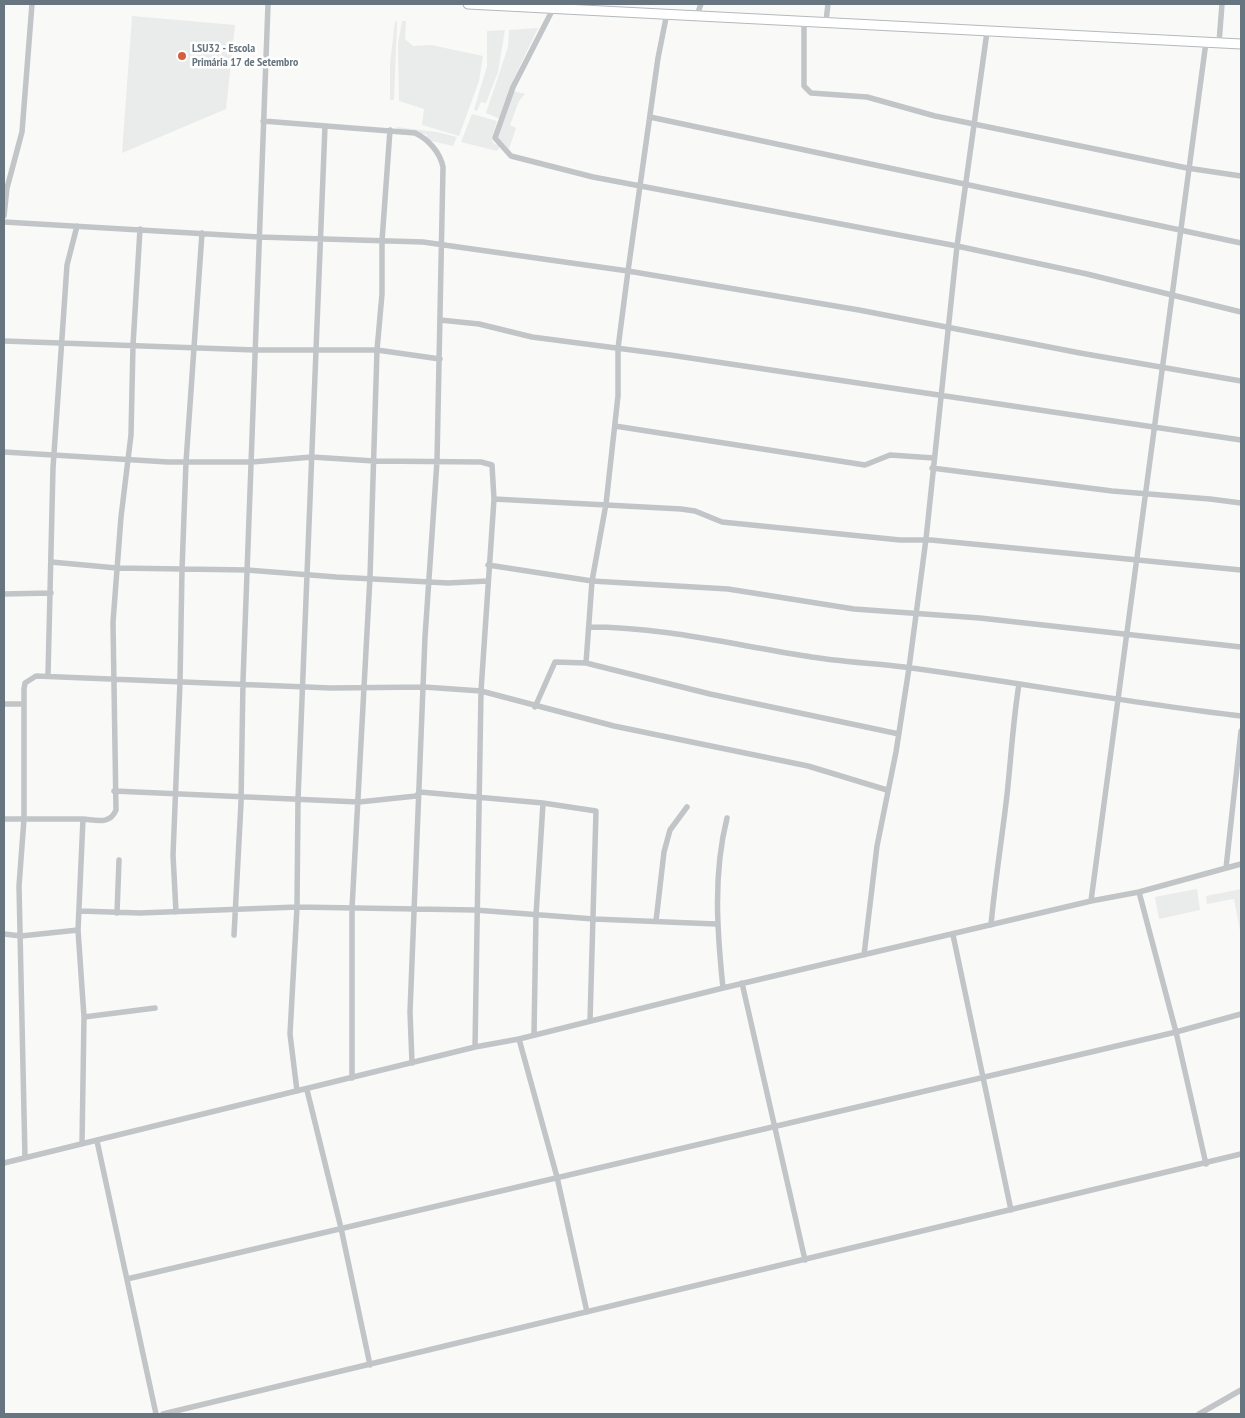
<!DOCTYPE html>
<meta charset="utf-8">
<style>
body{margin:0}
#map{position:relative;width:1245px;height:1418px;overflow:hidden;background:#f9f9f7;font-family:"PT Sans Narrow",sans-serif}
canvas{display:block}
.frame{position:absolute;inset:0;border:5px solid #66757f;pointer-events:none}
</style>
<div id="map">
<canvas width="1245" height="1418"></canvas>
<div class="frame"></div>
</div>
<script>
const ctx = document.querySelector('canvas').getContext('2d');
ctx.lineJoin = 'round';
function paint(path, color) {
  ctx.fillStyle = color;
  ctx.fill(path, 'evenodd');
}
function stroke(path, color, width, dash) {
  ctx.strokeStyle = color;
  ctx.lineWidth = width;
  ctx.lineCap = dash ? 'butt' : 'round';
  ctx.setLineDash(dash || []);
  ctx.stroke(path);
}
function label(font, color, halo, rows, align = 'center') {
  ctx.font = font + ' "PT Sans Narrow",sans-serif';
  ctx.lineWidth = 5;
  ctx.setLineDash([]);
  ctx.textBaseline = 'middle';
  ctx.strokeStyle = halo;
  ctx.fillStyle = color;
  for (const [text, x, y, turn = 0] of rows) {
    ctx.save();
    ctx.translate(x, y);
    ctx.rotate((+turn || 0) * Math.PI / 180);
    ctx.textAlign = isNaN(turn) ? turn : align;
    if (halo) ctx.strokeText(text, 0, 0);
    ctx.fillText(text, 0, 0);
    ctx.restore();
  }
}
paint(new Path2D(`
 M132,16L235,25L226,109L122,153Z
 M395,21L397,22L394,100H390V64Z
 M402,21H406L405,39L413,46L431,45L483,56L479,81L459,136L422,125L424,109L399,101L398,44Z
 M538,28L513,80L500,119L486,113L508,47L509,30Z
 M505,30L498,72L486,103L481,102L477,111L474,110L487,66V31Z
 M514,91L525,94L519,101L510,125L516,128L509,149L498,138Z
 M472,114L497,121L492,139L493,143L500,146L497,151L461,142Z
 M397,127L437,132L457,137L453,146L427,140V135L419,133L396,130Z
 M1197,889L1200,910L1159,919L1155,897Z
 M1241,889V936L1234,899L1207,904L1206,896Z`), '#eaebeb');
const primary = new Path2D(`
 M468,4L1241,44`);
stroke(primary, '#b4b9bc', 11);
stroke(new Path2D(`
 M554,7L513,87L495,138L511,156L593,177L957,246L1087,274L1241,312
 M697,15L701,4
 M804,20V86L811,93L867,97L935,116L1187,168L1241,176
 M826,21L828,4
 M1219,43L1222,4
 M650,117L1241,243
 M263,121L415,133C428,139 440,152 443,167L437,461L425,637L410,1012L412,1063
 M4,216L7,188L22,132L32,4
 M4,222L259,237L423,242L628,271L859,310L1080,353L1241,381
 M440,320L479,324L532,337L670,355L1241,440
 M4,341L255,350H377L440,359
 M615,426L865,465L890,455L934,458
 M4,452L168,462H252L312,457L374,461L481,462L492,465L494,499
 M932,468L1112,491L1210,499L1241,503
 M51,562L117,568L247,570L336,577L448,583L488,581
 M488,565L592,581L728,589L854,609L980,618L1241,647
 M4,594L51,593
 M589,627C663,627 734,645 806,656C839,662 872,663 904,667C1017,682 1128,703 1241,716
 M586,663L592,581L606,504L618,396V348L628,271L658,58L667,13
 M48,675L53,468L67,265L77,226
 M4,704H24
 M535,707L555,662L586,663L710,694L899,734
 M114,791L359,802L416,796L420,792L543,803L596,811L590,1021
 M4,819H83
 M1226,868L1241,731
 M1139,892L1176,1032L1206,1164
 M1091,901L1206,42
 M80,911L140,913L297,907L475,910L594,919L716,924
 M176,912L173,855L180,682L182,570L186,462L202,233
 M117,913L119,860
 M656,921L664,852L670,830L687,807
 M991,925C995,881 1002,838 1007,795C1011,758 1013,721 1019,684
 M4,934L21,936L78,930
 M234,935L241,803L243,681L268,4
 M953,935L1011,1210
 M864,955L877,846L896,752L909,668L926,539L957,246L987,32
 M742,983L805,1260
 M723,988C717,930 713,874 727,818
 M84,1017L155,1008
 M534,1035L536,915L543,803
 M519,1039L557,1177L587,1312
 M475,1047L481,691L494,499L681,509L695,511L722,522L900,540H931L1241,570
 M352,1078V908L370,577L377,350L382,294V241L390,130
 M307,1090L341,1228L370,1365
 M297,1091L290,1034L297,907L298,799L325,126
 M97,1141L156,1414
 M82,1144L84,1017L78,930L83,819C96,820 110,825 116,810L113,622L121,517L131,435L133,345L140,229
 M25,1158L19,886L24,819V689L25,683L36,676L331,688L424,687L481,691L614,726L808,766L887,790
 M4,1163L475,1047L519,1039L723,988L1091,901L1139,892L1241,864
 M127,1279L1176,1032L1241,1014
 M163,1414L1241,1154
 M1199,1414L1241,1390`), '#c1c5c8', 5.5);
stroke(primary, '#fff', 9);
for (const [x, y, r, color] of [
 [182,56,5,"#d35f3e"]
]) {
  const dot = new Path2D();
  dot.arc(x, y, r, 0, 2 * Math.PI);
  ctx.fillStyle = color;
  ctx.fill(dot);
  stroke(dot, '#fff', 2);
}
label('bold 12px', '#66757f', '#fff', [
 ["LSU32 - Escola",192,49],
 ["Primária 17 de Setembro",192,63]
], 'left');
</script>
